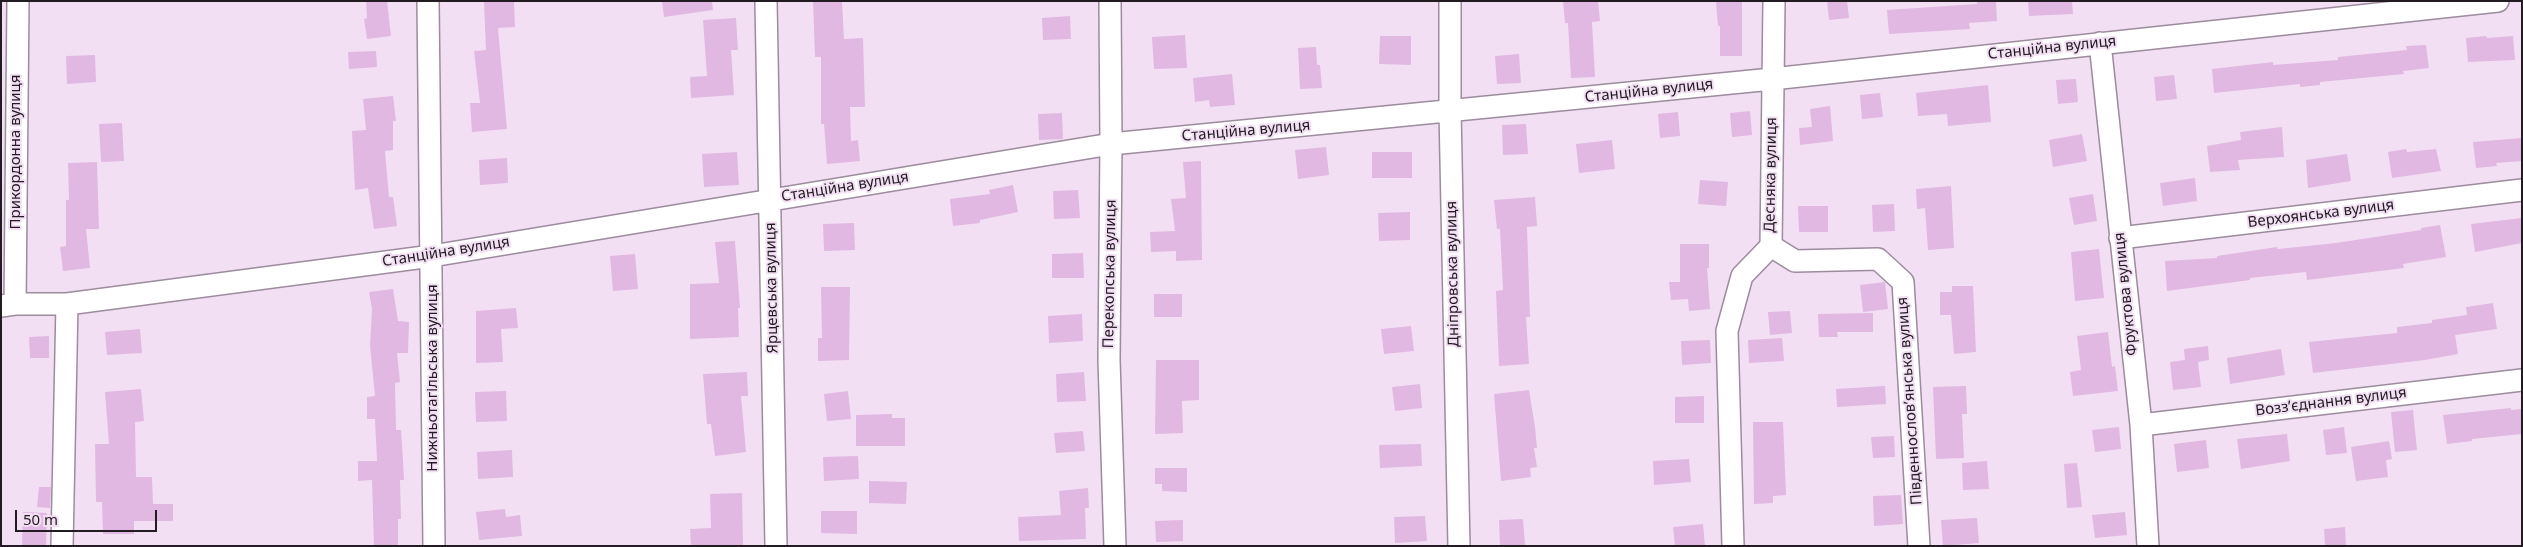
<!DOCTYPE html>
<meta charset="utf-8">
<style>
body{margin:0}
#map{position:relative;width:2523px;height:547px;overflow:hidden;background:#f3dff4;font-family:"Noto Sans",sans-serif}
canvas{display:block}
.frame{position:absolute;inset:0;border:2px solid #221b22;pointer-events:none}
.scale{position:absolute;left:15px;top:510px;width:142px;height:22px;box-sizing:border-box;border:2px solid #221b22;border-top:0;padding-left:6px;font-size:15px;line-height:18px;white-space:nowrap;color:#221b22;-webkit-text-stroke:4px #f3dff4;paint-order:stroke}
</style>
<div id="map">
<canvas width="2523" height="547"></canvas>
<div class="frame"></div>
<div class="scale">50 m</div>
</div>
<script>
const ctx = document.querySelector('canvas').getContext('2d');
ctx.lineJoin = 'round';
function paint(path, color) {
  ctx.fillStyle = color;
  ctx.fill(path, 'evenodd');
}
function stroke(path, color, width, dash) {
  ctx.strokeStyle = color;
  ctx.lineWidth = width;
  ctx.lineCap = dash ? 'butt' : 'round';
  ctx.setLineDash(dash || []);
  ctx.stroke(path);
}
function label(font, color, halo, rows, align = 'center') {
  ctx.font = font + ' "Noto Sans",sans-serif';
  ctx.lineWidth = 4;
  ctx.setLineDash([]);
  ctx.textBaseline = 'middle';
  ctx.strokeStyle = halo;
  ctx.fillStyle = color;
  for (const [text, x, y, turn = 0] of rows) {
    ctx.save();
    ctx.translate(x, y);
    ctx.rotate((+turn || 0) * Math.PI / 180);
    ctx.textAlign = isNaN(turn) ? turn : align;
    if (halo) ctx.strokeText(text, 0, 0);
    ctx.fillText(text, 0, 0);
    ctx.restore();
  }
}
paint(new Path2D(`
 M366,1H387L391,36L367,39L364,19L367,18Z
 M484,1H514L515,27L498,28L507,129L472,132L470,103H480L474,51L486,50Z
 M662,1H712L713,10L664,17Z
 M813,1H842L844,39L863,38L865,107H850L851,141L858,140L860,161L827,164L824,124H821V57H815Z
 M1563,1H1598L1600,21L1592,22L1595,77L1571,78L1568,23H1565Z
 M1742,1V56H1720V26H1718L1716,2Z
 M1827,1H1847L1849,18L1829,20Z
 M1977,1H1996L1997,21L1969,23L1970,29L1889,34L1887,10L1977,4Z
 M2028,1H2072L2073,14L2029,16Z
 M1070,16L1071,39L1043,40L1042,18Z
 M736,18L738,50H731L734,95L691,98L690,77L707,76L703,20Z
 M1185,35L1187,68L1154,69L1152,37Z
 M1380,36H1411V65L1379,64Z
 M2486,36L2487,38L2513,36L2515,60L2468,62L2466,38Z
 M2426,45L2429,68L2403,71L2404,74L2320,82V85L2300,87V84L2214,93L2212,69L2273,62V65L2338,60V57L2407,50L2406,46Z
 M1316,47L1317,65H1320L1322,88L1300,89L1298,48Z
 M376,51L377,67L349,69L348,52Z
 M1519,54L1521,83L1497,84L1495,56Z
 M95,55L96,82L67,84L66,56Z
 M1232,74L1235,105L1210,107L1209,100L1195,102L1193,78Z
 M2174,75L2177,99L2156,101L2154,77Z
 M2076,79L2078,102L2058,104L2056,80Z
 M1988,85L1991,122L1948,126L1947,114L1918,116L1916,93Z
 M1880,93L1883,117L1862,119L1860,95Z
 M393,96L396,121H393V150L385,151L389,197H393L397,226L374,229L368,188L355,190L352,131L366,130L363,99Z
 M1830,106L1833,141L1800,145L1799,128L1812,127L1810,109Z
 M1750,111L1752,135L1732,137L1730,113Z
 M1678,112L1680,136L1660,138L1658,114Z
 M1062,113L1063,139L1039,140L1038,114Z
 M122,123L124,161L101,162L99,124Z
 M1526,124L1528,154L1503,155L1502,125Z
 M2282,127L2284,157L2238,160L2240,170L2210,172L2207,146L2241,140L2240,132Z
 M2082,134L2087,161L2053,167L2049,140Z
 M2522,138V161L2496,163L2497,166L2476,168L2473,142Z
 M1612,140L1615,169L1579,173L1576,144Z
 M1326,147L1329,175L1298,179L1295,150Z
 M2406,149L2407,152L2436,149L2441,171L2392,178L2388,152Z
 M737,152L739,185L704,187L702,154Z
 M1372,152H1412V178H1372Z
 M2347,154L2351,181L2308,188L2306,160Z
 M507,158L508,183L480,185L479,160Z
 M1201,161L1202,260L1176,261V251L1151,252L1150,232L1175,231L1171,199L1186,198L1183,162Z
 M97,162L99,229H86L90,268L63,271L60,247L66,246V200H69L68,163Z
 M2195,178L2197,201L2163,206L2160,183Z
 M1700,180L1728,182L1726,206L1698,204Z
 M1013,185L1018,212L980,220V223L953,226L950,199L990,194L989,190Z
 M1951,186L1954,248L1928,250L1925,208L1917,209L1916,189Z
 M1078,190L1080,218L1054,219L1053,191Z
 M2093,194L2097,221L2074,225L2069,198Z
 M1535,197L1537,226L1527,227L1530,317H1526L1529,364L1499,366L1496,291L1503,290L1500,229H1497L1494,200Z
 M1894,204L1895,231L1873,232L1872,205Z
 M1798,206H1828V232H1799Z
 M1410,212V240L1379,241L1378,213Z
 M2522,218V243L2475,252L2471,224Z
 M854,223L855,250L824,251L823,224Z
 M2440,225L2446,257L2403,264L2404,268L2307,280L2306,272L2250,278V280L2167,291L2165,261L2217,258V256L2277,247L2278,249L2336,243L2421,230V228Z
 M735,241L740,308H738L739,337L690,339V284L719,283L715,242Z
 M1680,244H1709V268H1707L1710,309L1689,311L1688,299L1671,300L1669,282H1680Z
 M2099,249L2104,298L2075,301L2071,252Z
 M1083,253L1084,278H1052V254Z
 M635,254L638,289L613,291L610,256Z
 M1885,282L1888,309L1863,312L1860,285Z
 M1952,286H1973L1976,352L1954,354L1951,315H1940V292H1952Z
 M821,287H850L849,360L818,361V338H822Z
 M393,289L398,321L409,322L408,353H397L400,382L395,383L396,430H401L403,460L404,480H400L401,519H398V546H374L372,480L358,481V461H377L375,419H367V397L375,396L370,346L372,309L369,292Z
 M1154,294H1182V317H1154Z
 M2493,303L2497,329L2455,335L2458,354L2425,360L2313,373L2309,342L2397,333V327L2432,323V320L2467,315L2466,307Z
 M516,308L518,328L501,329L503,362L476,363V311Z
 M1790,311L1792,333L1770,335L1768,312Z
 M1873,313V332H1837L1838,337H1819L1818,314Z
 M1082,314L1083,341L1049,343L1048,316Z
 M1411,326L1414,351L1384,354L1381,329Z
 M140,329L142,353L107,355L105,332Z
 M2108,332L2112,367L2115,366L2118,391L2073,396L2070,372L2081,370L2077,336Z
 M49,336V358H30L29,337Z
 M1782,338L1784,361L1749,363L1748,340Z
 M1710,340L1711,363L1682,365L1681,341Z
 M2208,346L2209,360L2198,362L2201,387L2173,390L2170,362L2185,360L2184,349Z
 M2281,349L2285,375L2230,384L2227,358Z
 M1156,360H1199V400L1182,401L1183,433L1155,434Z
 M747,372L748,396H741L746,452L715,456L711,424H707L703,374Z
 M1084,372L1086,401L1057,402L1056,374Z
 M1420,384L1422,408L1395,411L1392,387Z
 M1885,386L1886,404L1837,407L1836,389Z
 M1966,386L1967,414H1962L1964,458L1936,459L1933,387Z
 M141,389L144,421L135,422L136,477H152L153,504H173V521H134V534H103L102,502H96L95,444H109L105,392Z
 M1529,390L1535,427L1537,448H1534L1537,467L1530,468L1531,477L1501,481L1494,394Z
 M506,391L507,421L476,422L475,392Z
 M848,391L851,419L827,421L824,394Z
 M1704,396V423H1675V397Z
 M2511,408V410L2522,409V434L2472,439V441L2447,444L2443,415Z
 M2413,410L2417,450L2395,452L2391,412Z
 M892,414V418H905V446H856V415Z
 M1753,422H1783L1786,495L1773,496V503L1754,504Z
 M2119,427L2121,449L2095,452L2092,430Z
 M2344,427L2347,453L2326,455L2323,430Z
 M1083,431L1085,451L1056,453L1054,433Z
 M2287,434L2290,461L2241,469L2237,439Z
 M1894,436L1895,457L1873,458L1871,437Z
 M2206,440L2209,468L2177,472L2174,444Z
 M2389,441L2392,459L2386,460L2388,477L2356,481L2351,447Z
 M1421,444L1422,466L1380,468L1379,445Z
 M512,450L513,477L478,479L477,452Z
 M858,456L859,479L824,481L823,457Z
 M1689,459L1691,482L1654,485L1653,461Z
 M1987,461L1989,489L1963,490L1962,463Z
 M2077,463L2082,507L2067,508L2064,464Z
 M1155,468H1187V492L1162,491V484H1155Z
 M869,481L907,482L906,504L869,503Z
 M39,487H51L50,508L37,507Z
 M1088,488L1089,508H1085L1086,539L1019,541L1018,517L1061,515L1059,491Z
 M742,493L743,545L691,546L690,529L711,528L710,494Z
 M1901,495L1903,524L1874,526L1873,496Z
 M505,509L506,517L520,515L522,536L479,540L476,512Z
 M821,511H857V534L821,533Z
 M23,512L47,513L46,546H22Z
 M2125,512L2127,535L2095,538L2092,515Z
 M1425,516L1427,541L1395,543L1394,517Z
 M1977,518L1979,543L1943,546L1941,520Z
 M1523,519L1525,545L1500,546L1499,520Z
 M1183,520V541L1156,542L1155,521Z
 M1703,524L1705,546H1675L1673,527Z
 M2345,527L2346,546H2325L2324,529Z`), '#e1b8e2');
const minor = new Path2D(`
 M428,1L434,546
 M766,1L776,546
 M1110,1L1111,144L1109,360L1115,546
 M1450,1V111L1459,546
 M2100,43L2141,425L2148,546
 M2120,238L2522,190
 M1771,246L1795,261L1878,259L1903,282L1919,546
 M15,304L18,1
 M1,306L15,304H67L432,256L1111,144L1772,79L2498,1
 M2141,425L2522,380
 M62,546L67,304
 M1733,546L1727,331L1742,276L1771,246L1774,1`);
stroke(minor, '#9d8b9e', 24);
stroke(minor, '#fff', 21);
label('15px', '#221b22', '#f3dff4', [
 ["Станційна вулиця",2052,48,-6],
 ["Станційна вулиця",1649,91,-6],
 ["Станційна вулиця",1246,131,-5],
 ["Прикордонна вулиця",16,152,-90],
 ["Десняка вулиця",1771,175,-89],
 ["Станційна вулиця",845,187,-9],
 ["Верхоянська вулиця",2321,214,-7],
 ["Станційна вулиця",446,252,-9],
 ["Перекопська вулиця",1110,274,-89],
 ["Дніпровська вулиця",1453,274,-91],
 ["Ярцевська вулиця",772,288,-91],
 ["Фруктова вулиця",2126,294,-96],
 ["Нижньотагільська вулиця",433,378,-90],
 ["Південнослов’янська вулиця",1910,401,-94],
 ["Возз’єднання вулиця",2331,402,-7]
]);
</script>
